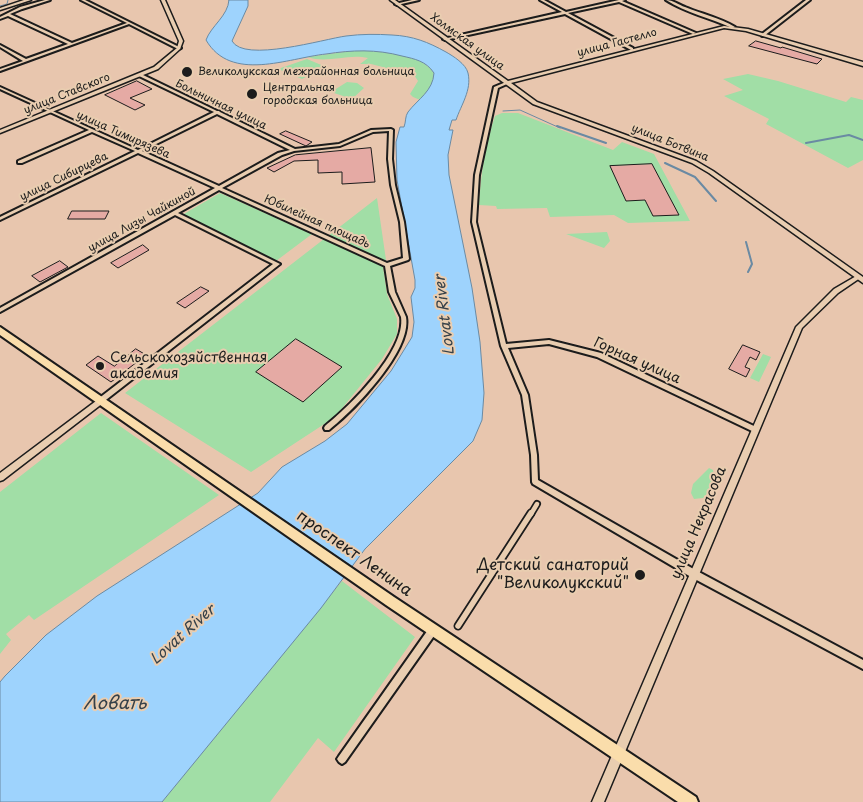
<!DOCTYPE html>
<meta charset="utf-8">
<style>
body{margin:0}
canvas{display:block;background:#e8c6ae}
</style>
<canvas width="863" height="802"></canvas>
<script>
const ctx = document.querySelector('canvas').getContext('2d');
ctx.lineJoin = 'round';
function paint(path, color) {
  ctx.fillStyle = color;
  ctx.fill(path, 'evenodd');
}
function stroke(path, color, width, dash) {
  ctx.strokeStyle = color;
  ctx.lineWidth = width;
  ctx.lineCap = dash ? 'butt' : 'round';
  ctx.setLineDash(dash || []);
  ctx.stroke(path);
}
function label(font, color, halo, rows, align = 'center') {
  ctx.font = font + ' "Playpen Sans",sans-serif';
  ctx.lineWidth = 4;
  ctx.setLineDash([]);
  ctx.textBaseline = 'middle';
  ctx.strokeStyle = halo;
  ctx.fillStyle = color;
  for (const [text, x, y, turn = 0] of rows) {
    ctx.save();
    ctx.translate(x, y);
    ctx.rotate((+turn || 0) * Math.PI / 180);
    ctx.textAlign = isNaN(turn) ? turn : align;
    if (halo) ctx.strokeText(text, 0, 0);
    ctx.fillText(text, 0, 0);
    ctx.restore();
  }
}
paint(new Path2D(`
 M358,50C381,52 420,52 434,73C434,84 427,92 420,100L413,97L410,94L418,81L412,72L406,73L371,64H360L368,58C348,53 327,64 308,57Z
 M307,59L326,67L302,79L278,69Z
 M748,74L778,81L846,102L851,97L863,100V160L848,168L766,124L769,119L724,96L743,90L723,79Z
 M347,82L357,83L364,88L352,99L331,92Z
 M502,113H518L613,150L622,142L654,154L690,221L628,223L614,215L550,217L547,208L497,209L496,206L479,205C481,174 485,145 495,116Z
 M220,193L312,234L276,261L182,215Z
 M377,198L386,260L383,267L387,294L397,319V334L382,359L335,417L251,472L125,393Z
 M607,232L610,241L604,248L566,234Z
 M763,354L771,357L759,382L750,378Z
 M101,413L219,495L34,620L29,615L6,634L11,640L0,654V492Z
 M709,468L713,470C716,479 710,492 703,498L694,499L691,493L693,484Z
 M342,581L415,637L334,752L318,738L270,802H162Z`), '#a1dea6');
const water = new Path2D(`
 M229,0H248V6L232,41C244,63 324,39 346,36C361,34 377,34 392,35C413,36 428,42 446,52C453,56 466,64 468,73C472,90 461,105 456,120H452L449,130H453L448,155L449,175L472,288L480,342L484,393L482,420L473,441L365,549L321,608L162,802H0V682L5,676L46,635L97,596L258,493L282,467L325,441L347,424L391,371L412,337L414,322L411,297L415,288V280L397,180L396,142L400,127H404C406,122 405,116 408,112C418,99 433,91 434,73C426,61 415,59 402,56C376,49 352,50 326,54C288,58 231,83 206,40C211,26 228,16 229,0Z`);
paint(water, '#9ed3fd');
stroke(water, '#6a8aa3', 1);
stroke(new Path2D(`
 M0,6L7,4L8,0
 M503,111L520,110L560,128`), '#6a8aa3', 1);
stroke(new Path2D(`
 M557,126L606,143
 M806,143L849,135L863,140
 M665,163L695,177L716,201
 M746,242L752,264L748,272`), '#6a8aa3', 2);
const building = new Path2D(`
 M756,41L781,48L782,47L822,59L817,64L749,46Z
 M137,81L152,89L130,98L145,105L135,110L105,95Z
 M286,131L312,142L306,146L280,134Z
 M371,148L375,182L342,184V172L318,173V160L294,161L274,172L267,168L295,155Z
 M652,164L679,215L653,216L645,200L626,201L610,166Z
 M72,211H109L105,219H68Z
 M143,245L149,250L118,268L111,263Z
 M60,261L68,267L40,282L32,276Z
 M201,287L209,291L185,308L177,303Z
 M296,339L342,367L303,402L256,372Z
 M743,345L760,352L756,360L750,357L745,367L750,369L746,377L729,369Z
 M136,349L146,355L111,382L86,365L98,356L114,366Z`);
paint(building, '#e5aaa4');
stroke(building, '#1c1c1c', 1);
const pedestrianFar1 = new Path2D(`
 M531,514L537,504`);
const pedestrian = new Path2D(`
 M458,626L531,513`);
const minor = new Path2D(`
 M45,0H50L22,9L10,14L72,43L127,23L81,0H85L181,48L178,49L129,24L0,71V69L23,61L0,47V45L26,59L68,44L8,16L0,19V17L20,7Z
 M412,0H419L397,5L395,4Z
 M540,0H544L566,12L619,0H625L622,1L696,33L693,34L619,2L568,13L633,48V50H631L565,14L445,40L443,39L562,12Z
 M666,0C673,0 679,5 685,7C702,14 720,18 735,27L732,28C711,18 686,13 666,0Z
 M806,0H810L764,36H762V34Z
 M139,74H141L217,111H219L220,112L295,149L339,144L371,130L391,129L393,130L392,159L395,185L404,222L409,259L408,260L390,266L395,292L406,317C412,351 354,410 329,430H325L324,428L325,426C349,407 406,351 401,317L389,292L385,266L219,190L178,213L280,264L102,403H98L97,401L98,399L273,264L175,215L0,312V308L215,188L138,153L0,220V217L135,151L92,132L22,163H18V161L89,130L0,89V87L138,150L214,112L139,76ZM217,114L290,150L278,153L219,186L142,151ZM389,131L388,159L391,185L400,222L403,258L387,263L222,188L282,155L294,151L340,146L373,132Z
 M506,82L508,83L507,84L498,88L479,175L476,222L506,344L549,340L601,353L756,427L757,429L756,431H752L597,357L549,344L508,348L528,395L537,455L538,480L697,571L863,660V669L691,577L533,484L532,482L531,455L522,395L501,346L472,222L475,175L494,87Z
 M433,626L436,627L437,630L436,633L345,762L342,764L339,762L337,759L339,756L430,627Z`);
const tertiary = new Path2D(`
 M161,0H165L183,41L180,49L158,69L0,133V130L154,67L177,48L179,41Z
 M858,275L861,277L860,278L838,293L802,328L604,802H592L796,327L834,289Z
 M100,398L103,399L104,401L103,403L3,480L0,481V473Z`);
const secondary = new Path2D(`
 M24,0H31L0,10V8Z
 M390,0H395L508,81L724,26L748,29L863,62V66L746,31L724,28L511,83L537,102L696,161L713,171L863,277V283L709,173L692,163L533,104Z`);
const primary = new Path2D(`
 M0,327L394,597L696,797L698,802H678L386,605L0,335Z`);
stroke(pedestrianFar1, '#1c1c1c', 8);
stroke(pedestrian, '#1c1c1c', 9);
stroke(minor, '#1c1c1c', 4);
stroke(tertiary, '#1c1c1c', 3);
stroke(secondary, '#1c1c1c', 3);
stroke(primary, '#1c1c1c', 4);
stroke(pedestrianFar1, '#e9cdb0', 4.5);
stroke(pedestrian, '#e9cdb0', 5.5);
paint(minor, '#e9cdb0');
paint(tertiary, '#e9cdb0');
paint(secondary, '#e9cdb0');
paint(primary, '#faddab');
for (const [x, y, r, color] of [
 [187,72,6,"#1c1c1c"],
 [252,94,6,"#1c1c1c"],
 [100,366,5,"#1c1c1c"],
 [640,575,6,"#1c1c1c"]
]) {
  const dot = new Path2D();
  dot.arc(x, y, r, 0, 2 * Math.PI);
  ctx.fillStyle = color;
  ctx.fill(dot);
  stroke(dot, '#e9cdb0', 2);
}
label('11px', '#1c1c1c', '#e9cdb0', [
 ["Холмская улица",467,42,36],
 ["улица Гастелло",617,43,-15],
 ["улица Ставского",67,94,-22],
 ["Больничная улица",221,105,26],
 ["улица Тимирязева",123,135,24],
 ["улица Ботвина",670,143,22],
 ["улица Сибирцева",64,177,-26],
 ["улица Лизы Чайкиной",142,220,-29],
 ["Юбилейная площадь",317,222,24]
]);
label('11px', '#1c1c1c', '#e9cdb0', [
 ["Великолукская межрайонная больница",198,72],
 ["Центральная",263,88],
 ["городская больница",263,101]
], 'left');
label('14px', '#1c1c1c', '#e9cdb0', [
 ["Сельскохозяйственная",110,358],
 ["академия",110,374]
], 'left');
label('14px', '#1c1c1c', '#e9cdb0', [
 ["Горная улица",637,361,24],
 ["улица Некрасова",699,523,-67]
]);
label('italic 15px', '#364149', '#e9cdb0', [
 ["Lovat River",445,315,-97],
 ["Lovat River",183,635,-42]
]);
label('16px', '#1c1c1c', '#e9cdb0', [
 ["проспект Ленина",354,554,35]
]);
label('16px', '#1c1c1c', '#e9cdb0', [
 ["Детский санаторий",629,566],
 ["\"Великолукский\"",629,584]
], 'right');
label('italic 18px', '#364149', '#e9cdb0', [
 ["Ловать",115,704]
]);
</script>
